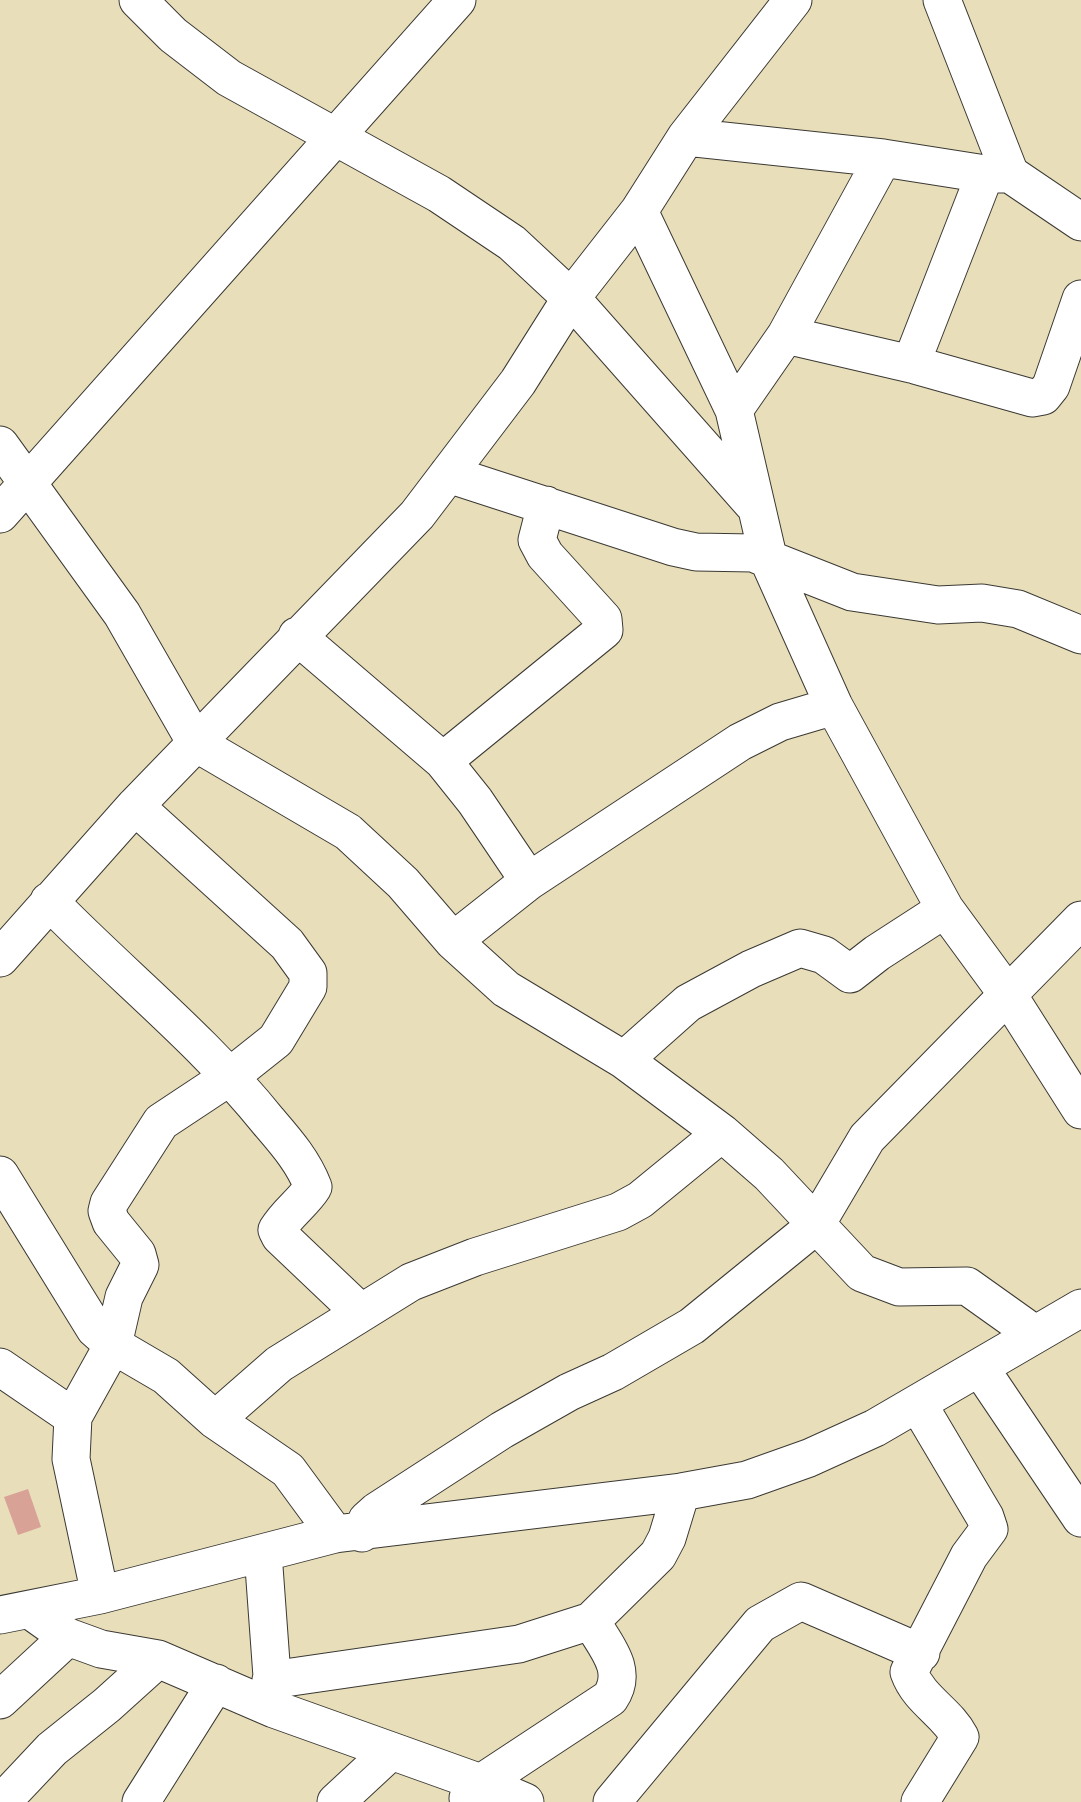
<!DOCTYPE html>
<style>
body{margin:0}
canvas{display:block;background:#e8dfba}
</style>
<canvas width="1081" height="1802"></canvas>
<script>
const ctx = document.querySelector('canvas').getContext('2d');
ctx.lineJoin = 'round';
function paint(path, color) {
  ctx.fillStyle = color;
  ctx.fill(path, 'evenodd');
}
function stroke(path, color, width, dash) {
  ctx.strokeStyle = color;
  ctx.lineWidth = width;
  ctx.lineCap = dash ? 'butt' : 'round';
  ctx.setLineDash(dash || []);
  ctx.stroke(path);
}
paint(new Path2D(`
 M28,1489L41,1527L18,1535L4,1497Z`), '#d9a296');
const street = new Path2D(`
 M138,0L173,35L229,78L439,194L512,243L571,298L753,504
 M942,0L1010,174
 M686,137L883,158L985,174H1010L1081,222
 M639,211L734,410L769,561L834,706L945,909L1008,995L1081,1110
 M786,335L911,364L1032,398L1043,396L1051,386L1081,299
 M911,364L985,174
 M734,410L786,335L883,158
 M0,445L122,614L196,743L348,832L403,883L453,941L506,989L624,1060L722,1133L769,1174L862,1273L899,1287L967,1286L1033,1333
 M448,474L673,547L696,552L753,553L852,592L938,605L982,603L1018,609L1081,635
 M0,514L457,0
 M297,636L443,761L475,801L529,881
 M443,761L604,630L603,619L545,555L537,540L546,505
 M49,901C121,975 203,1040 268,1121C286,1142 303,1161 313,1187C303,1203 287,1213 277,1230L280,1236L361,1313
 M453,941L529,881L740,742L780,722L834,706
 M0,958L135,806L417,515L518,382L571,298L639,211L686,137L793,0
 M624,1060L688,1003L751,969L800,948L824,955L850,974L877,953L945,909
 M0,1175L95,1329L113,1345L166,1376L215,1420L288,1470L335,1534
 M0,1367L73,1417
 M980,1368L1081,1518
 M918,1404L985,1517L989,1529L969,1556L909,1672C919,1700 947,1712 960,1737L920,1802
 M215,1420L279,1364L411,1282L475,1257L618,1212L640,1200L722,1133
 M362,1533L367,1520L377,1511L502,1430L569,1392L613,1372L692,1326L815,1226L867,1138L1081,920
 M263,1553L274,1704
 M100,1595L71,1459L73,1417L113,1345L124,1297L140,1265L137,1254L111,1222L107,1211L109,1203L161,1122L232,1075L276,1040L308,987V973L287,944L135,806
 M30,1610L68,1637L101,1649L158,1659L274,1709L481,1783L525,1802
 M0,1615L100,1595L335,1534L681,1492L747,1480L809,1458L875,1428L1081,1308
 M271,1680L519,1644L591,1621L658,1555L667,1538L681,1492
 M0,1700L68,1637
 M468,1798L481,1783L610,1698C629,1670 606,1647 591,1621
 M2,1802L52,1749L107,1705L158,1659
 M141,1802L216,1683
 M336,1802L391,1751
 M612,1802L760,1624L801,1601L921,1653`);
stroke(street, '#3b3934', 39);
stroke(street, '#fff', 37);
</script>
